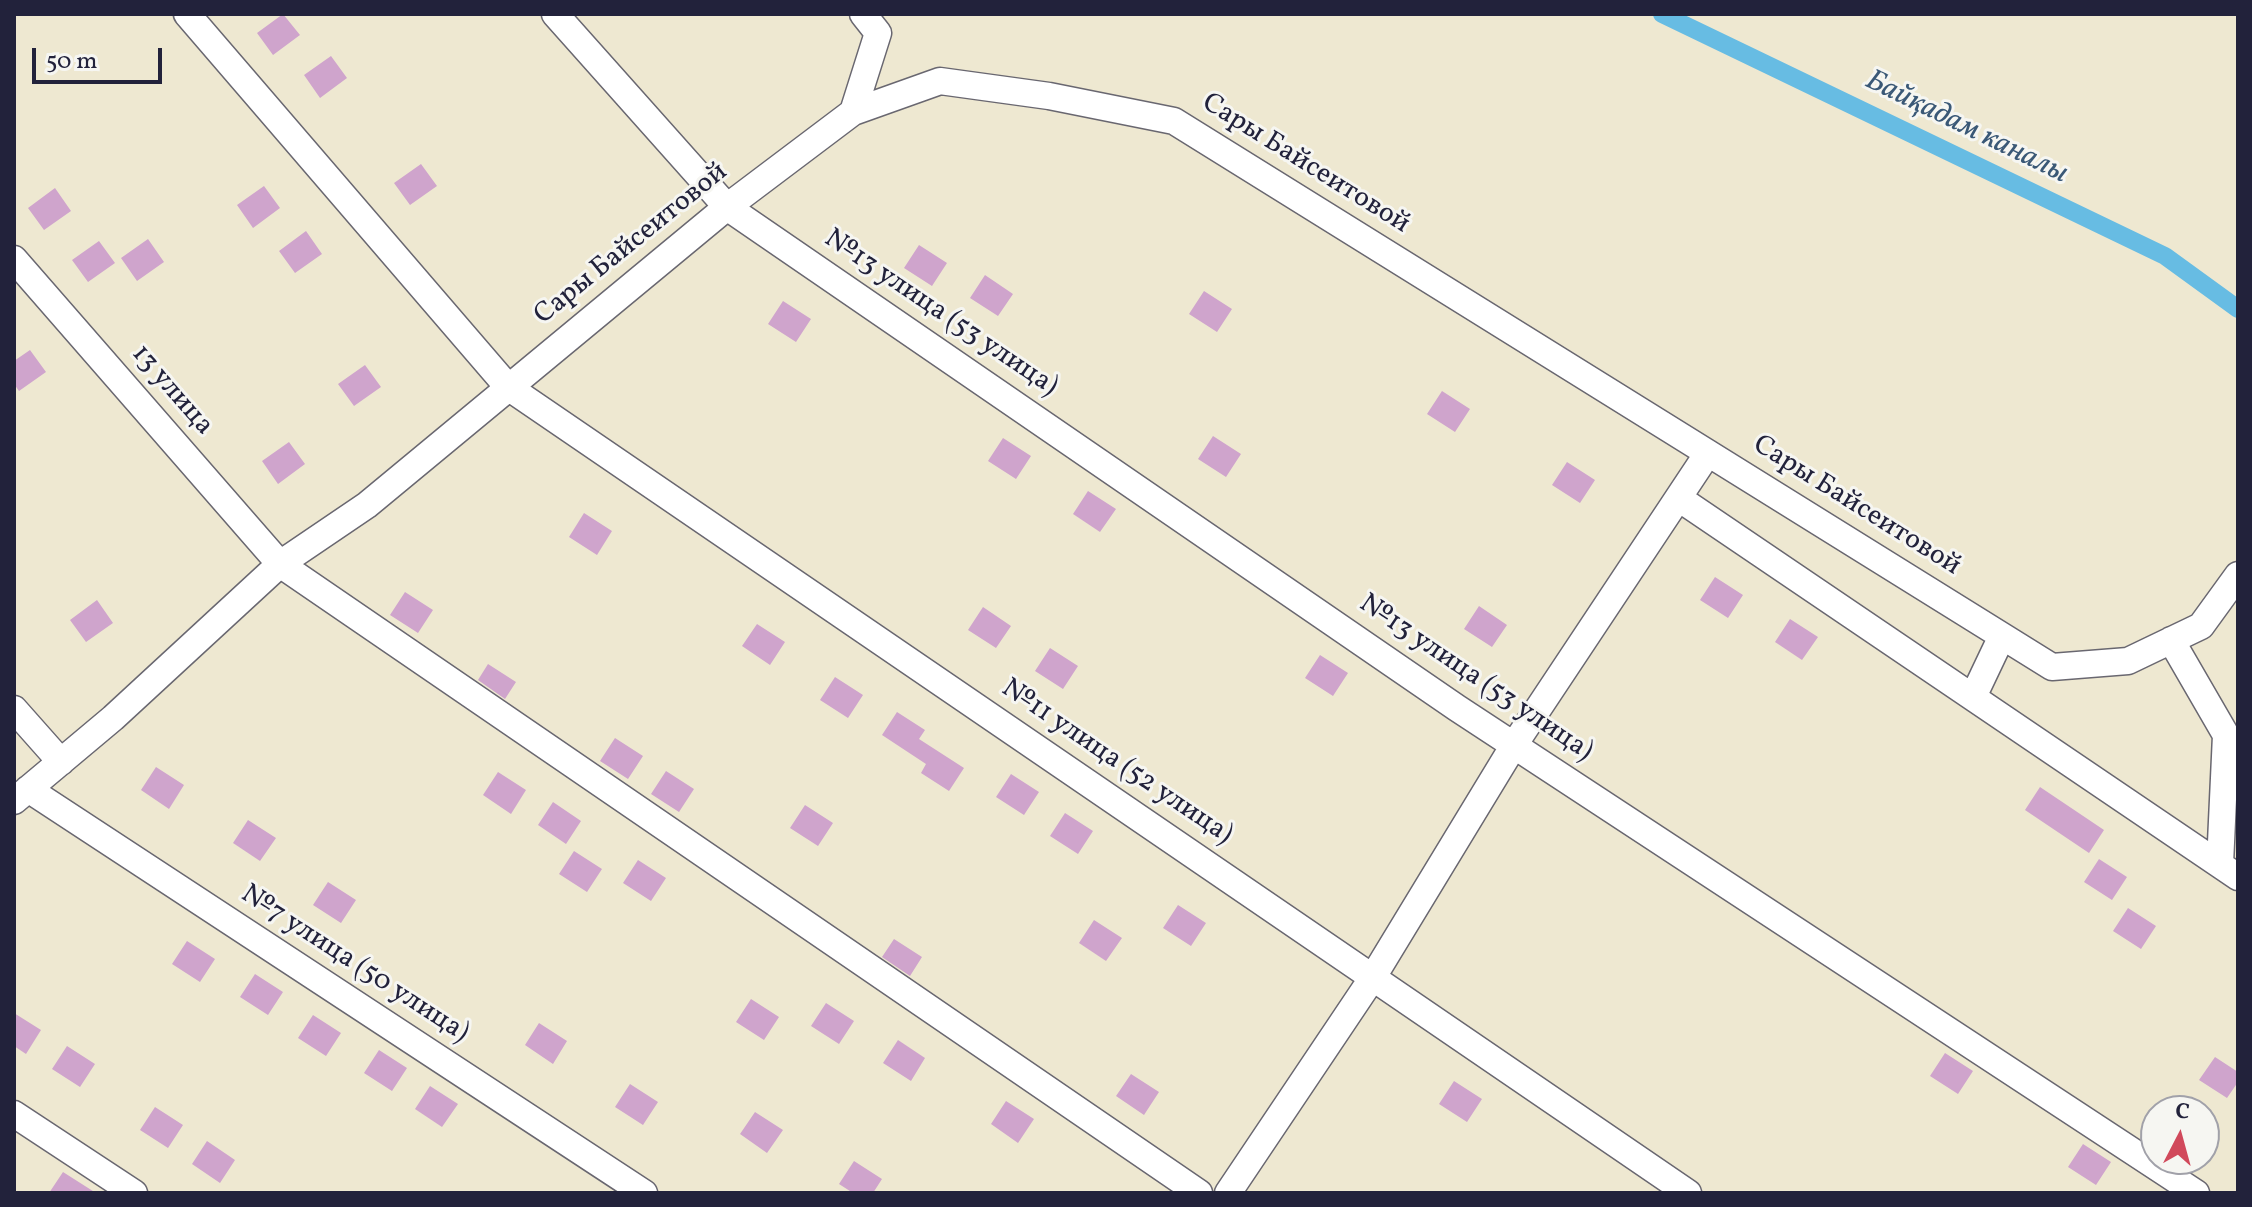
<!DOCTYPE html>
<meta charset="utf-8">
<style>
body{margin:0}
#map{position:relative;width:2252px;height:1207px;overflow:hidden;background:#eee8d1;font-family:Vollkorn,serif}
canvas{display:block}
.frame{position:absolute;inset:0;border:16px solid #22223b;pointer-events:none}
.north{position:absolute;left:2140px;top:1095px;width:80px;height:80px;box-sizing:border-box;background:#f6f6f2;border:2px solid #a1a1a9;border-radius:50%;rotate:6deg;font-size:22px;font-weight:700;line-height:32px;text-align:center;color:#22223b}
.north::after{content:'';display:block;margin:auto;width:28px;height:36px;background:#d1495b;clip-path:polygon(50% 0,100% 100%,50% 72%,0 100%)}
.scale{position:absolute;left:32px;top:48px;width:130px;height:36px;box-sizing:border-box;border:4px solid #22223b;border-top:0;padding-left:10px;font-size:24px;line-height:28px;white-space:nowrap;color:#22223b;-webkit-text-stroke:6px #f6f6f2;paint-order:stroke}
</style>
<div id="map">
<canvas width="2252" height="1207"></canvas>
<div class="frame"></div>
<div class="north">С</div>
<div class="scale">50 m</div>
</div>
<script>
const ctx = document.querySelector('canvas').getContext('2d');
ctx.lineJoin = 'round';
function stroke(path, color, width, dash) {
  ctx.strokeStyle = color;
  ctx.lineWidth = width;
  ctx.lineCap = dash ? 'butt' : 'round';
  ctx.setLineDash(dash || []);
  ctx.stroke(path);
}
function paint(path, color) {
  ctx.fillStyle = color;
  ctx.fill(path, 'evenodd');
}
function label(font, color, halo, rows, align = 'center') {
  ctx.font = font + ' Vollkorn,serif';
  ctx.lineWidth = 6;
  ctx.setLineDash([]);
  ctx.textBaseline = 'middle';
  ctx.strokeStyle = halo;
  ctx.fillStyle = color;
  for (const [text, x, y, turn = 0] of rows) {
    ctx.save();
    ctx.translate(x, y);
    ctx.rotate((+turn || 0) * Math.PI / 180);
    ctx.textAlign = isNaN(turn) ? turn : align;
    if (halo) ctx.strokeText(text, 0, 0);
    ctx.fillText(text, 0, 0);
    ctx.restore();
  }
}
stroke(new Path2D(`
 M1662,14L2165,256L2238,309`), '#67bce3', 18);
paint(new Path2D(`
 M283,14L300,35L273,55L257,33Z
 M331,56L347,78L320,98L304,75Z
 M421,164L437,186L410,205L394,183Z
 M264,186L280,208L253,228L237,205Z
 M55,188L71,211L44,230L28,208Z
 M306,231L322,254L295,273L279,251Z
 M148,239L164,262L137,281L121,258Z
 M99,241L115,263L88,282L72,260Z
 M919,245L947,263L932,286L904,268Z
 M985,275L1013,294L998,316L970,298Z
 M1204,291L1232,309L1217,332L1189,314Z
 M783,301L811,319L796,342L768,324Z
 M30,350L46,372L19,391L14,384V361Z
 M365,365L381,387L354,406L338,384Z
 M1442,391L1470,409L1455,432L1427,414Z
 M1213,436L1241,454L1226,477L1198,459Z
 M1003,438L1031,456L1016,479L988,461Z
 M289,442L305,464L278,484L262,461Z
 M1567,462L1595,480L1580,503L1552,485Z
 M1088,491L1116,509L1100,532L1073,514Z
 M584,513L612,531L597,555L569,537Z
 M1715,577L1743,595L1728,618L1700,600Z
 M405,592L433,610L418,633L390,615Z
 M97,600L113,623L86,642L70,620Z
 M1479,606L1507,625L1492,647L1464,629Z
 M983,607L1011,626L996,648L968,630Z
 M1790,619L1818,637L1802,660L1775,642Z
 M757,624L785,642L770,665L742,646Z
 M1050,648L1078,666L1063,689L1035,671Z
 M1320,655L1348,673L1333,696L1305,678Z
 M488,664L516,682L505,699L478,680Z
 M835,677L863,695L848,718L820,700Z
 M897,712L925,730L919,739L964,768L949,791L921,773L926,764L882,735Z
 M615,738L643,756L628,779L600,761Z
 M156,767L184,785L169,809L141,790Z
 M666,771L694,789L679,812L651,794Z
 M498,772L526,790L511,814L483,795Z
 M1011,774L1039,792L1024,815L996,797Z
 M2040,787L2104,830L2089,853L2025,810Z
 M553,802L581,821L566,844L538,825Z
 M805,805L833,823L818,846L790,828Z
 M1065,813L1093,831L1078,854L1050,836Z
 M248,820L276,838L260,861L233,843Z
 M574,851L602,869L587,892L559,874Z
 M2099,859L2127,877L2112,900L2084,882Z
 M638,860L666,878L651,901L623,883Z
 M328,882L356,900L341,923L313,905Z
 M1178,905L1206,923L1191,946L1163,928Z
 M2128,908L2156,926L2141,949L2113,931Z
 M1094,920L1122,938L1106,961L1079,943Z
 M894,939L922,957L910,976L882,957Z
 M187,941L215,959L200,982L172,964Z
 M255,974L283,992L268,1015L240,997Z
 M751,999L779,1017L764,1040L736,1022Z
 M826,1003L854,1021L839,1044L811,1026Z
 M14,1013L41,1030L26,1054L14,1046Z
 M313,1015L341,1033L326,1056L298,1038Z
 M539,1023L567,1041L553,1064L525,1045Z
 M898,1040L925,1058L911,1081L883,1063Z
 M67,1046L95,1064L80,1087L52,1069Z
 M379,1050L407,1068L392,1091L364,1073Z
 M1945,1053L1973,1071L1958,1094L1930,1076Z
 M2215,1057L2238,1072V1082L2227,1098L2199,1080Z
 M1131,1074L1159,1092L1144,1115L1116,1096Z
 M1454,1081L1482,1099L1467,1122L1439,1104Z
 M630,1084L658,1102L643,1125L615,1107Z
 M430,1086L458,1104L442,1127L415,1109Z
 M1006,1101L1034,1119L1018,1143L991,1124Z
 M155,1107L183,1125L168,1148L140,1130Z
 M755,1112L783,1130L767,1153L740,1134Z
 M207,1141L235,1160L220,1183L192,1164Z
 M2083,1144L2111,1162L2096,1185L2068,1167Z
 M854,1161L882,1179L873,1193H853L839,1184Z
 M63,1172L96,1193H49Z`), '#cfa4cc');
const minor = new Path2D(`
 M187,14L508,387L1688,1193
 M555,14L727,207L1457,708L2196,1193
 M853,112L878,33L863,14
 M14,259L280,564L1199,1193
 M1680,499L2238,877
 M2171,640L2226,735L2220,864
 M1973,697L2002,636
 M14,709L61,762
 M28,789L644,1193
 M14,801L113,718L280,564L367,505L727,207L853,112L940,81L1049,96L1174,121L2052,667L2128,661L2201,626L2238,575
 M14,1114L134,1193
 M1228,1193L1373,977L1514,745L1708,453`);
stroke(minor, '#696770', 29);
stroke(minor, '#fff', 26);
label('28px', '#22223b', '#f6f6f2', [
 ["Сары Байсеитовой",1305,165,32],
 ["Сары Байсеитовой",632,245,-39],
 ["№13 улица (53 улица)",940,314,34],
 ["13 улица",171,391,49],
 ["Сары Байсеитовой",1856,507,32],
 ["№13 улица (53 улица)",1475,679,34],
 ["№11 улица (52 улица)",1116,763,34],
 ["№7 улица (50 улица)",354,965,33]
]);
label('italic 30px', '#3a5876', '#f6f6f2', [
 ["Байқадам каналы",1966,129,26]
]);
</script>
